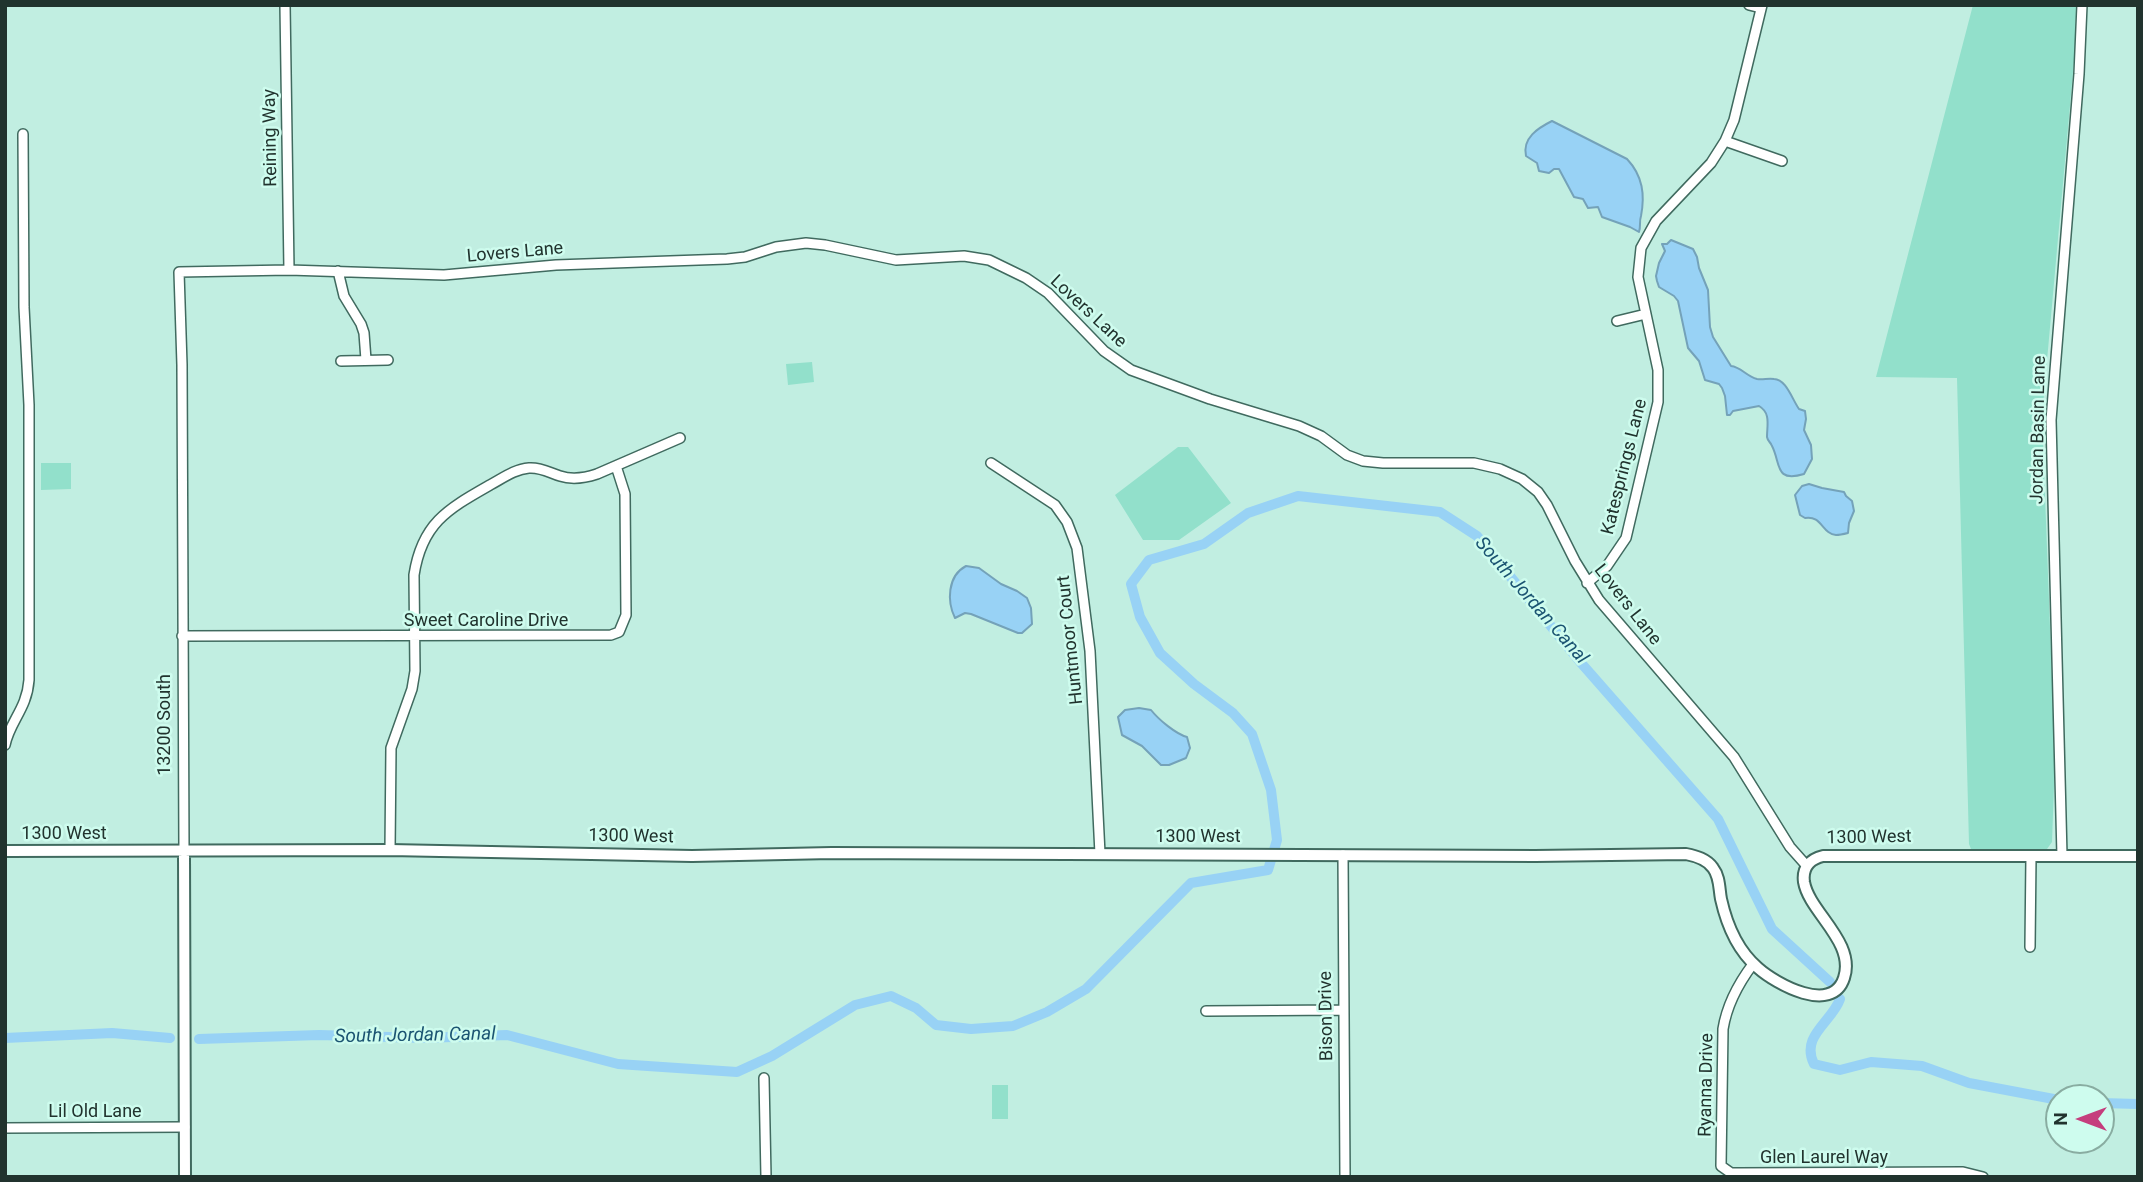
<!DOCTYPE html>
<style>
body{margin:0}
#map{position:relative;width:2143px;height:1182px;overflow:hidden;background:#c1eee1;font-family:Roboto,sans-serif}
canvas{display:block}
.frame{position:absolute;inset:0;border:7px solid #21332e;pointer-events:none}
.north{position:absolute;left:2045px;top:1084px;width:70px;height:70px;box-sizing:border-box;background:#cefcee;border:2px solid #89aca1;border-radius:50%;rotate:270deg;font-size:19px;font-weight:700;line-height:28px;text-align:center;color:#21332e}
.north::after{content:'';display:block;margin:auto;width:24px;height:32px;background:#c53e7d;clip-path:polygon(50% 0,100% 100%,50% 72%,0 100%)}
</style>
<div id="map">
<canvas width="2143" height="1182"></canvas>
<div class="frame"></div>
<div class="north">N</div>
</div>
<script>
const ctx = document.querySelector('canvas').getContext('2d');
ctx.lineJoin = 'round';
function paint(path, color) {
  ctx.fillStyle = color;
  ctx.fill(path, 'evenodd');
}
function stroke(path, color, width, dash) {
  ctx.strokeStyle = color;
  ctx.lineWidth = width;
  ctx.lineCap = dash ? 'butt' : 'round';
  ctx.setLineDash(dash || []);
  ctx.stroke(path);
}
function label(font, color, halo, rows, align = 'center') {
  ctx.font = font + ' Roboto,sans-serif';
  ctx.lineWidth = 5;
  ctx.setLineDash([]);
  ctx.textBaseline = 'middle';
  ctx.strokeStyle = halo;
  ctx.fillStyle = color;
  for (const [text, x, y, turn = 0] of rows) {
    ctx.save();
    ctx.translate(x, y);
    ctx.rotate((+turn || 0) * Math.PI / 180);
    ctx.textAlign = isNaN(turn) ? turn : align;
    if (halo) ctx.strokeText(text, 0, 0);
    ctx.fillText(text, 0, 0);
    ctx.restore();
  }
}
paint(new Path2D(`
 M1973,5H2076L2075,50L2042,416L2055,759L2052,842L2047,849H1971L1969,844L1957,378L1876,377Z
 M812,362L814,382L788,385L786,364Z
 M1178,447H1188L1231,503L1179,540H1143L1115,495Z
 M41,463H71V489L41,490Z
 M992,1085H1008V1119H992Z`), '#92e0cb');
const water = new Path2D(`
 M1552,121L1627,159C1643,176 1645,195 1641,216C1639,222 1641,226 1639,232L1630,227L1602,217L1598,207L1588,208L1583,199L1574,197L1559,169H1554L1549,173L1539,171L1537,163L1526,156C1522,138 1538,128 1552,121Z
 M1671,240L1693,249L1697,257L1699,268L1708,290L1710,327L1713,337L1731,366C1741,367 1746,376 1757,379C1763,380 1768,378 1774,379C1786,379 1792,399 1799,409L1805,411L1806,419L1804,430L1811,445L1812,459L1804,474C1774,483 1781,463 1772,446C1770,441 1768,442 1767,437C1767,425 1771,413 1759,406L1733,411L1730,415H1727L1725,396L1722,388L1719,384L1705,380L1699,361L1688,348L1678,301L1674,296L1659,287L1657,281L1656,276L1659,263L1665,251L1662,244H1667Z
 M1809,484L1822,488L1844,492L1846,496L1852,501L1854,511L1849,523L1848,533C1844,534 1840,535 1836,535C1822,534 1822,515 1805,518L1800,515L1795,495L1802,486Z
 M966,566L979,568L1001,584L1017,591L1027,598L1031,608L1032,624L1022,633H1018L971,614L965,613L955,618C947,602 947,576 966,566Z
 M1139,708L1151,710C1159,720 1176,734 1187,737L1190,748L1186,758L1169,765H1161L1142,746L1122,735L1118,717L1125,710Z`);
paint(water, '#98d2f5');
stroke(water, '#74a2b9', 2);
stroke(new Path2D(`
 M1840,999C1832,1022 1800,1036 1814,1064L1840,1070L1871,1062L1922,1066L1969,1083L2059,1100
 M5,1038L112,1033L170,1038
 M199,1039L319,1035L424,1038L507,1035L618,1064L737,1072L772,1056L855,1005L891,996L916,1008L936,1025L971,1029L1013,1026L1047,1012L1086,989L1191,883L1268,870L1277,840L1271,790L1252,734L1233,713L1194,684L1160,653L1140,617L1131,584L1149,560L1204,544L1248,513L1298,496L1440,512L1477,536L1582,664L1718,819L1772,929L1830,982
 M2101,1103L2138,1104`), '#98d2f5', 10);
const minor = new Path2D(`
 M285,5L289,270
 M1749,5L1761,8
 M1725,141L1782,161
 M338,271L344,296L361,324L364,333L366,360
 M1617,321L1646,314
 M341,361L388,360
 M991,463L1055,505L1067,522L1077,548L1090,651L1100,854
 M1587,583L1607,566L1626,538L1658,402V370L1638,277L1641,248L1656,221L1711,163L1725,141L1734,120L1762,5
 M182,636L611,635L619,632L626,615L625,494L616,466
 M5,745C10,721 27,709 29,680V405L24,307L23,134
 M390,850L391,748L412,689L415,671L414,575C422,523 448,509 490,485C503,478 515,469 529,468C541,467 550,473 560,476C572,480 585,478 597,474L680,438
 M184,852L182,365L179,272L289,270L444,275L556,265L727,259L745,257L776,247L806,243L825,245L896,260L964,256L989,260L1026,278L1048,293L1104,351L1131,370L1210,399L1299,426L1321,436L1347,455L1363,461L1383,463H1474L1500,469L1522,479L1538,492L1547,505L1575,561L1599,600L1734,757L1790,847L1806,865
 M1343,855L1345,1177
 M2062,856L2051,420L2079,74L2082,5
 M2030,947L2031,856
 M1753,964C1738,984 1727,1004 1723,1029L1721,1166L1731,1173H1739L1963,1172L1983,1177
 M1206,1011L1342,1010
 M764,1078L766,1177
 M5,1128L185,1127`);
const tertiary = new Path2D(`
 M5,851L390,850L692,856L832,853L1535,856L1686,854C1696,856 1707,859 1713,868C1720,877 1719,889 1721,899C1727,926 1737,950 1758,968C1776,984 1832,1015 1844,978C1856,942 1809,912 1804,882C1802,868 1810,859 1823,856H2138
 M184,852L185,1177`);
stroke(minor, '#406a5f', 12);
stroke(tertiary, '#406a5f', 14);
stroke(minor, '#fff', 9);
stroke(tertiary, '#fff', 10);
label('18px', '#21332e', '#cefcee', [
 ["Reining Way",271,138,-91],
 ["Lovers Lane",515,253,-5],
 ["Lovers Lane",1088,312,43],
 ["Jordan Basin Lane",2039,430,-89],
 ["Katesprings Lane",1625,467,-76],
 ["Lovers Lane",1627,605,52],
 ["Sweet Caroline Drive",486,621],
 ["Huntmoor Court",1071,640,-96],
 ["13200 South",165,725,-90],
 ["1300 West",64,834],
 ["1300 West",631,837,1],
 ["1300 West",1198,837],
 ["1300 West",1869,838,-1],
 ["Bison Drive",1327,1016,-91],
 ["Ryanna Drive",1707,1085,-89],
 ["Lil Old Lane",95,1112],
 ["Glen Laurel Way",1824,1158]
]);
label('italic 19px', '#1b5472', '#cefcee', [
 ["South Jordan Canal",1531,601,49],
 ["South Jordan Canal",415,1036,-1]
]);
</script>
